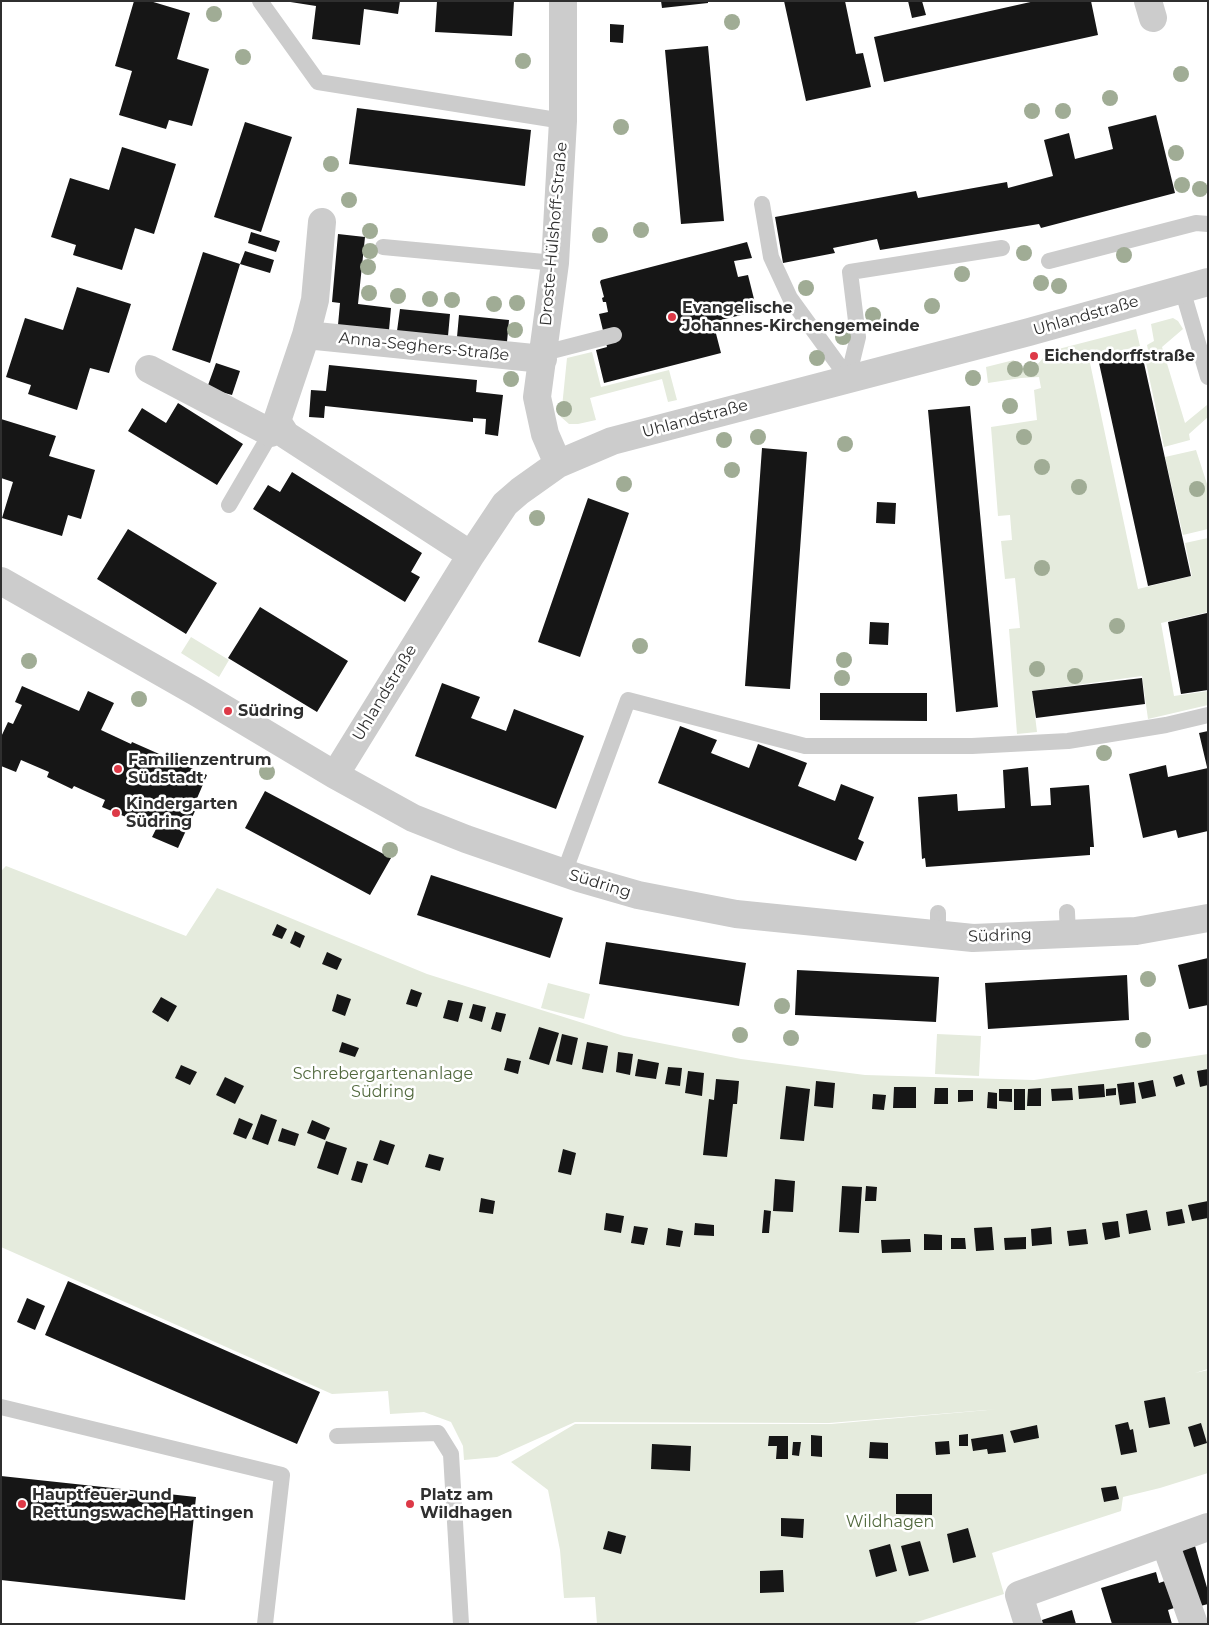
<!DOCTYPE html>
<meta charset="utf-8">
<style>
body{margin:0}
#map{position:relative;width:1209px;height:1625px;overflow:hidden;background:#fff;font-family:Montserrat,sans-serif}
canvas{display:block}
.frame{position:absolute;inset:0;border:2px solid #2f2f2f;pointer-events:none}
</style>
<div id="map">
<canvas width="1209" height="1625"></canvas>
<div class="frame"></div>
</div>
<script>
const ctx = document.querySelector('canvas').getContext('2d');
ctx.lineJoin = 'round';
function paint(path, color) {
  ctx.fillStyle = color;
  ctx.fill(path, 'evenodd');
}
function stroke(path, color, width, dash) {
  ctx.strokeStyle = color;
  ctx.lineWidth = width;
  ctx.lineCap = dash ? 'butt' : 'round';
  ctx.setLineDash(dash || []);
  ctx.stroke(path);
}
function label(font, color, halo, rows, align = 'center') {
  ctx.font = font + ' Montserrat,sans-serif';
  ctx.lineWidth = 5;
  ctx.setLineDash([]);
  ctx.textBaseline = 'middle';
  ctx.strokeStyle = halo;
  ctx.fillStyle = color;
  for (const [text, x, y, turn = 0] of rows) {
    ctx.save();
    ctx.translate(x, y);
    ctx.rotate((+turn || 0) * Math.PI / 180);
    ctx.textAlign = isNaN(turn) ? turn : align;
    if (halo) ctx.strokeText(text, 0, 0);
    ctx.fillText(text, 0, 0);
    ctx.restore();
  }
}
paint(new Path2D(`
 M1173,318L1178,321L1183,329L1162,347L1185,423L1207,405L1208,417L1189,434L1190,440L1164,447L1144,353L1148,350L1147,345L1154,341L1151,324Z
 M1136,329L1140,346L1115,352L1116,357L1090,363L1138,589L1192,576L1185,543L1208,538V612L1161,623L1174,696L1208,691V705L1148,719L1142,676L1032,691L1037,732L1017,734L1009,629L1020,628L1015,578L1005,579L1001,541L1012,540L1010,515L998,516L991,427L1037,420L1034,390L1041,388L1039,377L1021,378L988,383L986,367L1014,360L1017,367L1025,370L1037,365L1043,358V353Z
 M592,352L601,387L669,370L677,400L668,402L662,379L590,398L596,420L578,424H569L561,417L567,358Z
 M1196,450L1208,487V529L1183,535L1165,457Z
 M191,637L229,660L219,677L181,653Z
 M6,866L186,936L217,888L427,974L624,1036L741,1059L865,1075L1034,1080L1208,1054V1230L1182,1235L1208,1230V1369L1195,1373L1208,1370V1473L1160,1488L1123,1497L1121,1511L992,1553L1004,1594L911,1624H597L595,1597L564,1598L560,1550L548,1490L511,1462L575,1424H831L999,1409L829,1423L575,1422L497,1457L464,1460L463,1446L451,1422L424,1412L390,1414L388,1391L332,1394L1,1247V871Z
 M548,983L590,994L584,1019L541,1008Z
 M937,1034L981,1036L979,1076L935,1074Z`), '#e5ebdd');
paint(new Path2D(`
 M134,1H150L190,13L177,59L209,69L192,126L169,120L166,129L119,115L132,71L115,66Z
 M284,1H400L398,14L364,9L360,45L312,39L316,6Z
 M437,1H514L512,36L435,32Z
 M661,1H708V3L662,8Z
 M784,1H845L856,54L863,53L871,87L806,101Z
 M908,1H922L926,15L912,18Z
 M1035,1H1091L1098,35L884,82L874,37Z
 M610,24L624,25L623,43L610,42Z
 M708,46L724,221L681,224L665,50Z
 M357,108L531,130L525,186L349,164Z
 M1156,115L1175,193L1041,228L1039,224L880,250L877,239L833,248L835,253L783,263L775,217L916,191L918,198L1007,182L1008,188L1053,176L1044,140L1069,133L1075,159L1113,149L1108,127Z
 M245,122L292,137L261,232L214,217Z
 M122,147L176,164L154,234L135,228L122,270L73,255L76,245L51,237L70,178L109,190Z
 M251,232L280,241L276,252L248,243Z
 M338,234L365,237L358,304L391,308L389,330L338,325L340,303L332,302Z
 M747,242L752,258L734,261L738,277L748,275L757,311L713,322L721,353L604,383L596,350L607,347L599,314L608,312L606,302H603L602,298L604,297L600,282L601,280Z
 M245,251L274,260L270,273L240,264Z
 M203,252L240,264L210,363L172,350Z
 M77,287L131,304L109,373L90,368L77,410L28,394L31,385L6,377L25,318L63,330Z
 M400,309L450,314L448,336L397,331Z
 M459,315L509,320L507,342L457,337Z
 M1142,354L1191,576L1148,586L1099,363Z
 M216,363L240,371L232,395L207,388Z
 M329,365L477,380L476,392L503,395L498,436L485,434L486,419L473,418V422L325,406L324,418L309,417L311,390L326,391Z
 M178,403L243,444L217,485L128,431L142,408L166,423Z
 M970,406L998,707L956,712L928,410Z
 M1,419L56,436L49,456L95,470L81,519L68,515L62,536L2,518L13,482L1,478Z
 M762,448L807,452L790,689L745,686Z
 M292,472L422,553L411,572L420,577L405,602L253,509L268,485L280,492Z
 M588,498L629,513L580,657L538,642Z
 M877,502L896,503L895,524L876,523Z
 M128,529L217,583L186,634L97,579Z
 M260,607L348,661L317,712L228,658Z
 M1207,613L1208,690L1181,694L1168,622Z
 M870,622L889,623L888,645L869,644Z
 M1142,678L1145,704L1036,718L1032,691Z
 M442,683L480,697L471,718L506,731L514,709L584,736L556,809L415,756Z
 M22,686L79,711L88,691L114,703L101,730L131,744L132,742L207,775L192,810L195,811L178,848L152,837L157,827L128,813L126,817L102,807L105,800L74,786L72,789L47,777L49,772L21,760L16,772L1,766V737L8,722L13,724L22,705L15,702Z
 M820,693H927V721L820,720Z
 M680,726L717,740L711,753L749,768L758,744L807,763L798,786L835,801L841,784L874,797L858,839L864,842L856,861L658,783Z
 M1208,731V767H1207L1199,733Z
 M1166,765L1168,777L1208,768V831L1178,838L1176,830L1143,838L1129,774Z
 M1028,767L1031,806L1051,805L1050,788L1089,785L1094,847H1090V855L926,867L925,858L922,859L918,797L957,794L958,811L1005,808L1003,770Z
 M265,791L391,858L370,895L245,828Z
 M431,875L563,918L550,958L417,915Z
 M277,924L287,929L282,939L272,935Z
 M295,931L305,936L300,948L290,943Z
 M606,942L746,963L739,1006L599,984Z
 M327,952L342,959L337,970L322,964Z
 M1208,958V1005L1189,1009L1178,965Z
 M797,970L939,977L936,1022L795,1015Z
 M1127,975L1129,1020L988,1029L985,983Z
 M411,989L422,993L417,1007L406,1004Z
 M337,994L351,999L345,1016L332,1011Z
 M161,997L177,1006L168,1022L152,1012Z
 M448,1000L463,1003L458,1022L443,1018Z
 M473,1004L486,1007L482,1022L469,1018Z
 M496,1012L506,1014L501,1032L491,1029Z
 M539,1027L559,1033L549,1065L529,1059Z
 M562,1034L578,1038L572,1065L556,1061Z
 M342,1042L359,1048L355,1057L339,1052Z
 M587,1042L608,1046L603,1073L582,1069Z
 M618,1052L633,1054L630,1075L616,1072Z
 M507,1058L521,1061L518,1074L504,1070Z
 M638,1059L659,1063L656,1079L635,1076Z
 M181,1065L197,1072L190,1085L175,1078Z
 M668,1067L682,1068L680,1086L665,1084Z
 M1208,1069V1085L1200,1087L1197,1071Z
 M688,1071L704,1073L702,1096L685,1093Z
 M1182,1074L1185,1084L1176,1087L1173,1077Z
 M225,1077L244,1086L235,1104L216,1095Z
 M716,1079L739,1081L737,1104H733L727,1157L703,1155L709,1099L714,1100Z
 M1153,1080L1156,1096L1142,1099L1138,1083Z
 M816,1081L835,1083L833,1108L814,1106Z
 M1134,1082L1136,1103L1120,1105L1117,1084Z
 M1104,1084L1105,1097L1079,1099L1078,1086Z
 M786,1086L810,1089L804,1141L780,1139Z
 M894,1087H916V1108H893Z
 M935,1088H948V1104H934Z
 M1041,1088V1106H1027L1028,1089Z
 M1072,1088L1073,1100L1052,1101L1051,1089Z
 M1116,1088V1095L1106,1096V1089Z
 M999,1089H1012V1102L999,1101Z
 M1014,1089H1025V1110H1014Z
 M958,1090H973V1101L958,1102Z
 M988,1092L997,1093V1109L987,1108Z
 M873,1094L886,1095L884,1110L872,1109Z
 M261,1114L277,1120L268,1145L252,1139Z
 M239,1118L253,1124L246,1139L233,1134Z
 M312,1120L330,1128L325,1140L307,1133Z
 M282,1128L299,1134L295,1146L278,1141Z
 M380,1140L395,1145L388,1165L373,1160Z
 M326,1141L347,1148L338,1175L317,1168Z
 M563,1149L576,1153L571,1175L558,1172Z
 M429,1154L444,1158L440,1171L425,1167Z
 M357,1161L368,1164L362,1183L351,1180Z
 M775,1179L795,1181L793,1212L773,1211Z
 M842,1186L862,1187L859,1233L839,1232Z
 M866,1186L877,1187L876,1201H865Z
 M481,1198L495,1201L493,1214L479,1212Z
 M1208,1201V1218L1192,1221L1188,1205Z
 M1182,1209L1185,1223L1168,1226L1166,1212Z
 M764,1210L771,1211L769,1233H762Z
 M1147,1210L1151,1230L1129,1234L1126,1214Z
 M606,1213L624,1216L621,1233L604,1230Z
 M1118,1221L1120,1237L1105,1240L1102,1223Z
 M695,1223L714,1225V1236L694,1235Z
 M634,1226L648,1228L644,1245L631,1243Z
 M992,1227L994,1250L976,1251L974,1228Z
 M1051,1227L1052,1244L1032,1246L1031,1229Z
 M668,1228L683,1231L680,1247L666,1245Z
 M1086,1229L1088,1244L1069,1246L1067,1231Z
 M924,1234L942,1235V1250H924Z
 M1026,1237V1249L1005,1250L1004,1238Z
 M951,1238H965L966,1249H951Z
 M910,1239L911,1252L882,1253L881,1240Z
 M68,1281L320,1392L297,1444L45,1335Z
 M27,1298L45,1306L35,1330L17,1322Z
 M1165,1397L1170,1424L1149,1428L1144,1401Z
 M1128,1422L1130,1430L1133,1429L1137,1452L1121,1455L1115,1425Z
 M1201,1423L1207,1443L1194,1447L1188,1427Z
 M1037,1425L1039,1438L1014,1443L1010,1431Z
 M968,1434V1446H959V1435Z
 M1003,1434L1006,1452L988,1454L987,1449L973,1451L971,1439Z
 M811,1435L822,1436V1457L811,1456Z
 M769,1436H788V1459H776L777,1446H768Z
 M949,1441L950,1454L936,1455L935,1442Z
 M793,1442H801L799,1456L792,1455Z
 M870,1442L888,1443V1459L869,1458Z
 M652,1444L691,1446L690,1471L651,1469Z
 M1,1476L196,1497L185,1600L1,1580Z
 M1116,1486L1119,1499L1104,1502L1101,1488Z
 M896,1494H932V1515L896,1514Z
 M781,1518L804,1519L803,1538L781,1536Z
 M968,1528L976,1557L953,1563L947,1534Z
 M608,1531L626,1536L621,1554L603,1549Z
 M920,1541L929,1571L909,1576L901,1546Z
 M890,1544L897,1571L876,1577L869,1550Z
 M1195,1546L1208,1591V1604L1193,1608L1177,1552Z
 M783,1570L784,1592L760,1593V1571Z
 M1156,1572L1159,1583L1165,1581L1174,1608L1168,1610L1172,1624H1112L1101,1588Z
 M1072,1610L1076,1624H1043L1042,1620Z`), '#161616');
stroke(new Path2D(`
 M260,1L318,82L563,121
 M762,204L771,257L790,298L848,378
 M383,247L555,263
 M1049,261L1196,223L1208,224
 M1182,289L1208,377
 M544,353L614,335
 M848,378L858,337L850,272L1002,248
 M229,505L271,433
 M564,873L628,700L805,746H972L1068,741L1166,725L1208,715
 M1067,912L1068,934
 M938,913V935
 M1,1407L282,1475L265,1624
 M337,1436L438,1433L451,1454L461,1624`), '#ccc', 16);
stroke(new Path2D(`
 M1148,1L1153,18
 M322,222L315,300L306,335L543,359
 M306,335L277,421L286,435L471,555
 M149,369L271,433L277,421
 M558,464L545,434L537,397L555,263L563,121V1
 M1,581L196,692L335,775L413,818L466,839L579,878L638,895L736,914L973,938L1136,931L1208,918
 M335,775L471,555L505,504L520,491L558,464L612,441L1029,332L1208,282
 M1165,1543L1194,1624
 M1028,1624L1019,1595L1208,1527`), '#ccc', 28);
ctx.fillStyle = '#a0ac95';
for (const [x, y] of [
 [214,14],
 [732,22],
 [243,57],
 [523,61],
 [1181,74],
 [1110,98],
 [1032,111],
 [1063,111],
 [621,127],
 [1176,153],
 [331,164],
 [1182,185],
 [1200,189],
 [349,200],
 [641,230],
 [370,231],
 [600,235],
 [370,251],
 [1024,253],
 [1124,255],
 [368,267],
 [962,274],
 [1041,283],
 [1059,286],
 [806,288],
 [369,293],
 [398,296],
 [430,299],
 [452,300],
 [517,303],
 [494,304],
 [932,306],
 [873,315],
 [515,330],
 [843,337],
 [817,358],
 [1015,369],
 [1031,369],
 [973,378],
 [511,379],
 [1010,406],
 [564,409],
 [758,437],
 [1024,437],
 [724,440],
 [845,444],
 [1042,467],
 [732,470],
 [624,484],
 [1079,487],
 [1197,489],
 [537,518],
 [1042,568],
 [1117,626],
 [640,646],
 [844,660],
 [29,661],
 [1037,669],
 [1075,676],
 [842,678],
 [139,699],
 [1104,753],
 [267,772],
 [390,850],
 [1148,979],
 [782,1006],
 [740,1035],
 [791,1038],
 [1143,1040]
]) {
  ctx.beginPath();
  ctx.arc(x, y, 8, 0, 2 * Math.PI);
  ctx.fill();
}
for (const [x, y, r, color] of [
 [672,317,5,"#dd3947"],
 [1034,356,5,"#dd3947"],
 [228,711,5,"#dd3947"],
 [118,769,5,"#dd3947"],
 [116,813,5,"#dd3947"],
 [22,1504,5,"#dd3947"],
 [410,1504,5,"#dd3947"]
]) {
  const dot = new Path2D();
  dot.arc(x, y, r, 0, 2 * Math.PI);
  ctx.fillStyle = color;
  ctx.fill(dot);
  stroke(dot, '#fff', 2);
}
label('16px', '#2f2f2f', '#fff', [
 ["Droste-Hülshoff-Straße",554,234,-85],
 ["Uhlandstraße",1086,316,-16],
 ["Anna-Seghers-Straße",424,347,6],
 ["Uhlandstraße",695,419,-15],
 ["Uhlandstraße",385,693,-59],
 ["Südring",600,884,17],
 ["Südring",1000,936,-2]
]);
label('bold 16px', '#2f2f2f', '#fff', [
 ["Evangelische",682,308],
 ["Johannes-Kirchengemeinde",682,326],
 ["Eichendorffstraße",1044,356],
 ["Südring",238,711],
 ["Familienzentrum",128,760],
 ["Südstadt",128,778],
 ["Kindergarten",126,804],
 ["Südring",126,822],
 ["Hauptfeuer- und",32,1495],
 ["Rettungswache Hattingen",32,1513],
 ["Platz am",420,1495],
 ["Wildhagen",420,1513]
], 'left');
label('16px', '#52693e', '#fff', [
 ["Schrebergartenanlage",383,1074],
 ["Südring",383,1092],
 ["Wildhagen",890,1522]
]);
</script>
